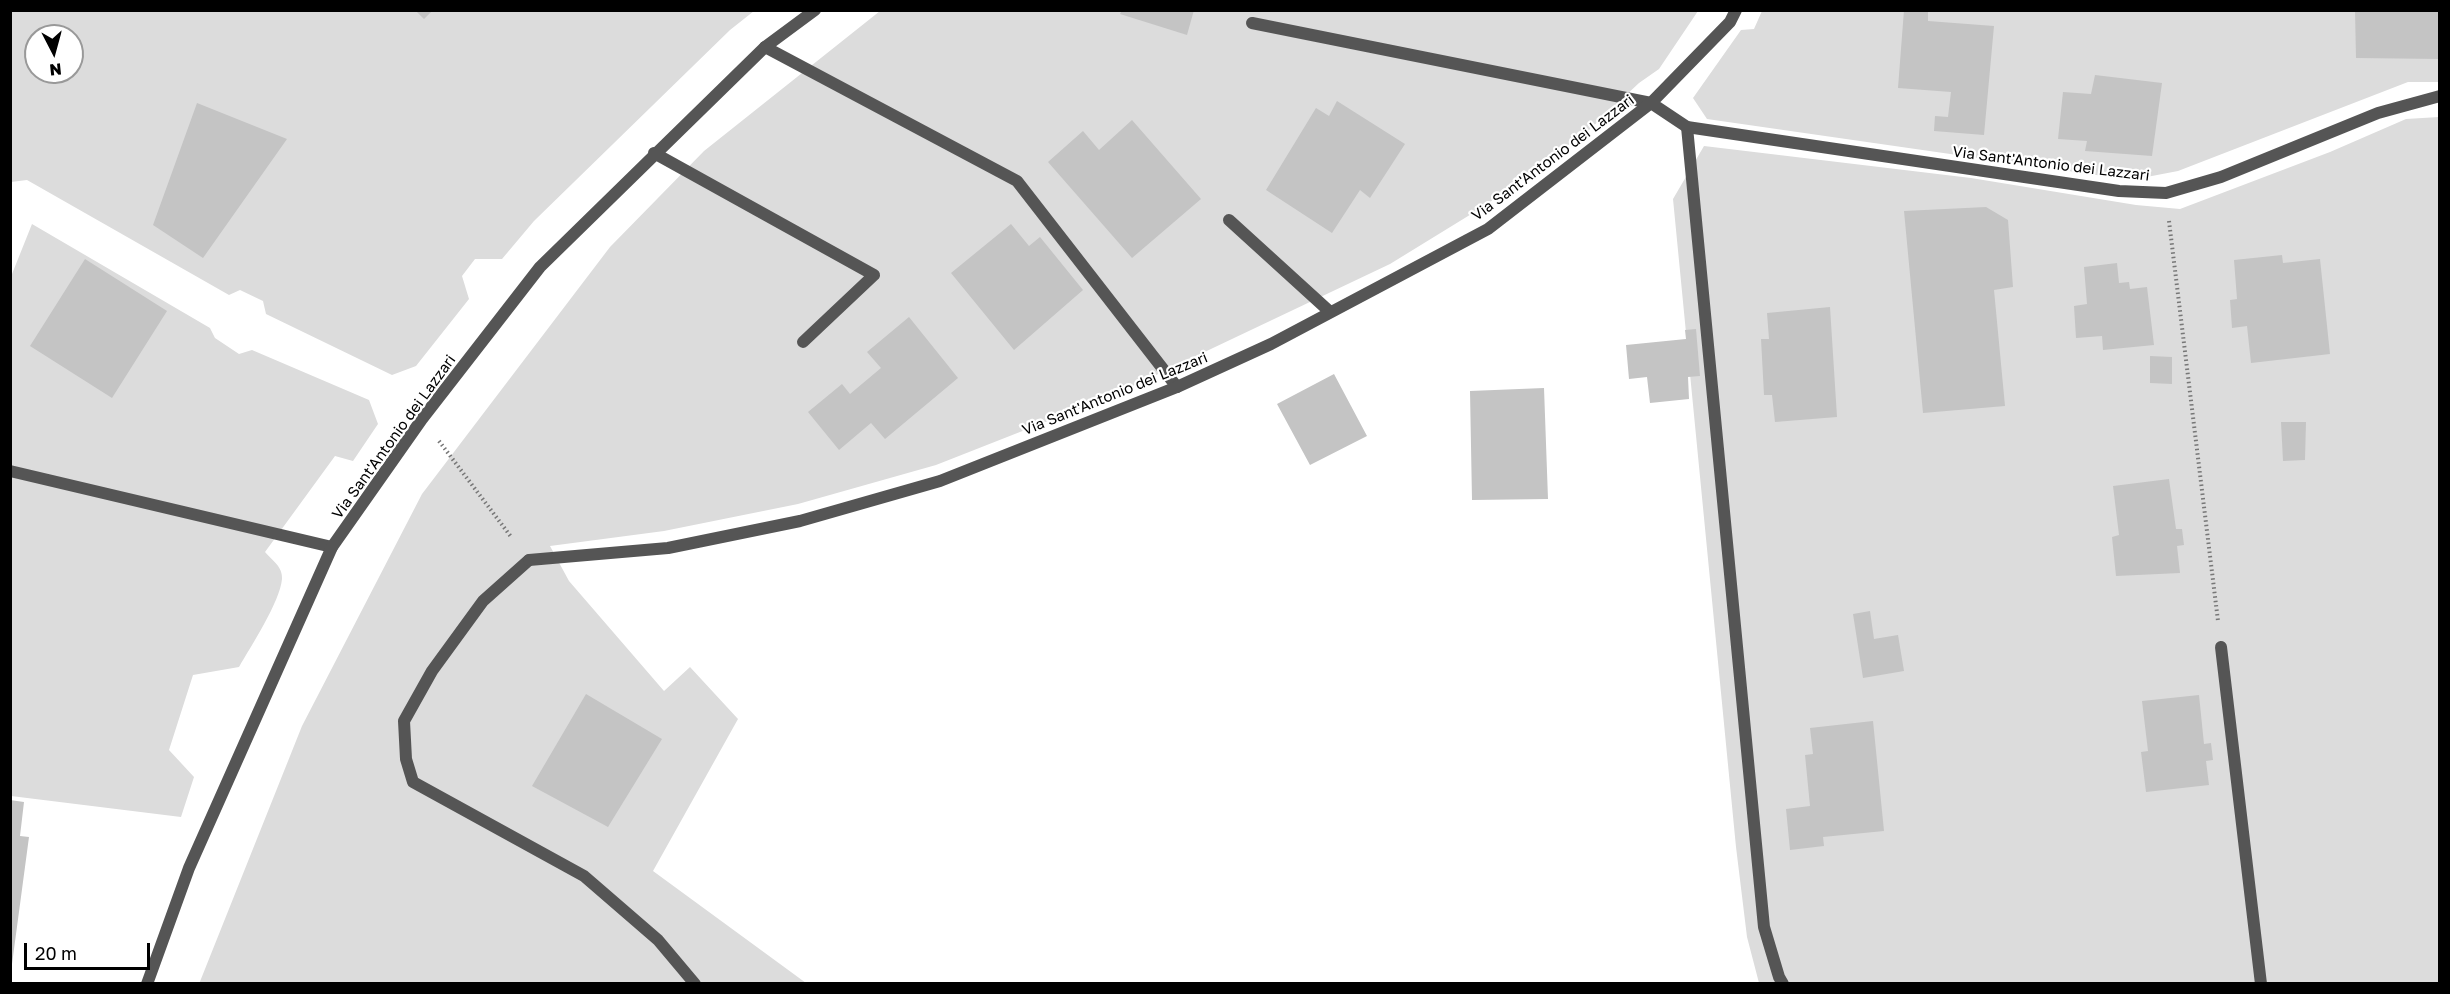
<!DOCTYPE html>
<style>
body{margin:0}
#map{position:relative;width:2450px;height:994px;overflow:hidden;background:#fff;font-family:"Golos Text",sans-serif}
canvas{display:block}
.frame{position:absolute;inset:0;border:12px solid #000;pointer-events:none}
.north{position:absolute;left:24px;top:24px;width:60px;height:60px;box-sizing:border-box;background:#fff;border:2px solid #999;border-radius:50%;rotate:174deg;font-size:16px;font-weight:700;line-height:24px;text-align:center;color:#000}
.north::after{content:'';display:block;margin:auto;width:21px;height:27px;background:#000;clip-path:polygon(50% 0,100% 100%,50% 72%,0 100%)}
.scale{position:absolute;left:24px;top:943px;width:126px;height:27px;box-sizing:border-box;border:3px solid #000;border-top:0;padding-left:8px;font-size:18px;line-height:21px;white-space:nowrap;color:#000;-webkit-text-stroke:4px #fff;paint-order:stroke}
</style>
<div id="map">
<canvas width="2450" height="994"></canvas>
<div class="frame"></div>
<div class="north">N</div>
<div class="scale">20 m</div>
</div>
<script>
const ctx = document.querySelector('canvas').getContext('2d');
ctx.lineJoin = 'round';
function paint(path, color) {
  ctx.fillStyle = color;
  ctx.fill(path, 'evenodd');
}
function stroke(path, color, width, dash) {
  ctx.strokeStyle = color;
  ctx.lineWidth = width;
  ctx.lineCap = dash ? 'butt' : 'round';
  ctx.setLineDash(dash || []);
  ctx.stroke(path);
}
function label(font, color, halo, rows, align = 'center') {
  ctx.font = font + ' "Golos Text",sans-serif';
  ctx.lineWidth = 4.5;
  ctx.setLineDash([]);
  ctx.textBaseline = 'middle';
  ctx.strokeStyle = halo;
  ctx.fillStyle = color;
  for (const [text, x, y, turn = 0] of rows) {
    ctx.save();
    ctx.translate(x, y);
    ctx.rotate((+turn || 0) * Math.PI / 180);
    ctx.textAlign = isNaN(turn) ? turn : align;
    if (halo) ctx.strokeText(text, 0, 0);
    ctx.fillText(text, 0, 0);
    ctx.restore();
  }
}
paint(new Path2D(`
 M10,11H754L730,30L534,221L502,259H475L462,276L469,299L416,366L392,375L266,314L263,301L240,290L229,295L27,180L11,182ZM36,36H72V72H36Z
 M880,11H1698L1659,69L1639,83L1589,130L1486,205L1390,264L1114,395L936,465L798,504L664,531L550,546L569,581L664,691L690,667L738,719L653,871L806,983L199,984L302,726L422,494L610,247L704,151Z
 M1762,11H2439V82H2408L2178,171L2131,180L1707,119L1693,98L1741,30L1754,29Z
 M2439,117V983H1759L1747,937L1736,847L1673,199L1704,146L1971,178L2136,205L2180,209L2330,152L2406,119Z
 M32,224L210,328L215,338L239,354L252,350L369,400L378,424L353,461L335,456L265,552C272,560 283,567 282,579C280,602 251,646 239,667L193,675L169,750L194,777L181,817L11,796L10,279Z`), '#dcdcdc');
paint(new Path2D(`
 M415,10H433L424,19Z
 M1122,10H1194L1187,35L1120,14Z
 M1904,10H1928V21L1994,26L1984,135L1934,131L1935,116L1948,117L1951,92L1898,88Z
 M2355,10H2440V59L2356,58Z
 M2095,75L2162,83L2152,156L2085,151L2087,141L2058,139L2063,92L2091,94Z
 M1337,101L1405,144L1370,198L1360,190L1332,233L1266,190L1316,108L1329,116Z
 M197,103L287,139L203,258L153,225Z
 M1132,120L1201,199L1132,258L1048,162L1083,131L1099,150Z
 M1986,207L2008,220L2013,287L1994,290L2005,406L1923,413L1904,211Z
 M1011,224L1029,246L1040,237L1083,290L1014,350L951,273Z
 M2282,255L2283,263L2320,259L2330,354L2251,363L2247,326L2232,328L2230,300L2237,299L2234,260Z
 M85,259L167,311L112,398L30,346Z
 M2117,263L2119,283L2129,282L2130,289L2147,287L2154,345L2103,350L2102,336L2076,338L2074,306L2087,304L2084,267Z
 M1830,307L1837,417L1775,422L1772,395H1764L1761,339H1769L1767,313Z
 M909,317L958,378L885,439L871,423L839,450L808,412L842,384L850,394L881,368L867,352Z
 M1696,329L1700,376L1688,377L1689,399L1650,403L1647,377L1629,379L1626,345L1686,339L1685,330Z
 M2150,356L2172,357V384L2150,383Z
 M1334,374L1367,436L1310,465L1277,404Z
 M1544,388L1548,499L1472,500L1470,391Z
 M2281,422H2306L2305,460L2283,461Z
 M2169,479L2176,529H2182L2184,545L2177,546L2180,573L2116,576L2112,537L2119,535L2113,486Z
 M1870,611L1874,639L1898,635L1904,671L1863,678L1853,614Z
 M586,694L662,739L608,827L532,786Z
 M2199,695L2204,744L2211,743L2213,760L2206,761L2209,785L2146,792L2141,752L2148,751L2142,701Z
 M1873,721L1884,831L1823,837L1824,846L1790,850L1786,809L1810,806L1805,755L1813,754L1810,728Z
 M10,800L24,802L20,836L29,837L12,964Z`), '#c4c4c4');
stroke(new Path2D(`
 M2169,221L2218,621
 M439,441L512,538`), '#777', 4, [1.5, 3]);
stroke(new Path2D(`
 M1252,23L1651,103
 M765,47L1017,181L1177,387
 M1687,127L1764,927L1779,977L1783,984
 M654,153L874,275L803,342
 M1229,220L1329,311
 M10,471L332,547
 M529,560L483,601L432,671L404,721L406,759L413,782L584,876L658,940L695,984
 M2221,647L2261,984`), '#555', 12);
stroke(new Path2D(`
 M1651,103L1687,127L2119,191L2166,193L2221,177L2378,113L2440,96
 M529,560L668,548L800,521L940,481L1177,387L1271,344L1488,229L1651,103L1730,22L1736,10`), '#555', 12);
stroke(new Path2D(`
 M147,984L189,868L332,547L422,419L540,267L765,47L815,10`), '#555', 12);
label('15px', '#000', '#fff', [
 ["Via Sant'Antonio dei Lazzari",1553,158,-37],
 ["Via Sant'Antonio dei Lazzari",2051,164,7],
 ["Via Sant'Antonio dei Lazzari",1115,394,-22],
 ["Via Sant'Antonio dei Lazzari",394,437,-54]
]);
</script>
